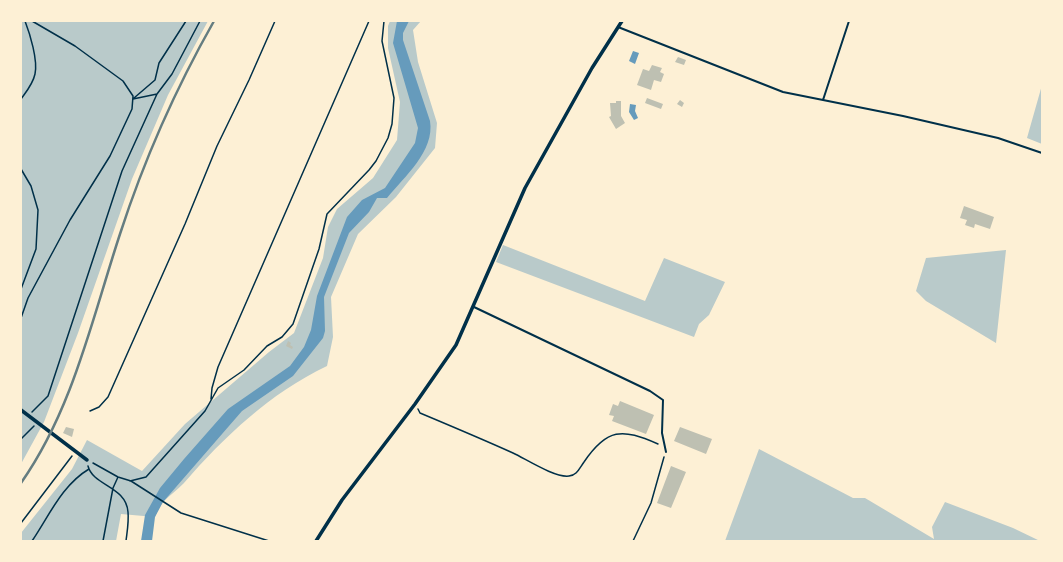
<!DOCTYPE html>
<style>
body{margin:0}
#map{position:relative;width:1063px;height:562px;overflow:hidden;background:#fdf0d5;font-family:Arial,sans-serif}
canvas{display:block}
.frame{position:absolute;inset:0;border:22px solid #fdf0d5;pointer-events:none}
</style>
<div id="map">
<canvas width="1063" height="562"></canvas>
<div class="frame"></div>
</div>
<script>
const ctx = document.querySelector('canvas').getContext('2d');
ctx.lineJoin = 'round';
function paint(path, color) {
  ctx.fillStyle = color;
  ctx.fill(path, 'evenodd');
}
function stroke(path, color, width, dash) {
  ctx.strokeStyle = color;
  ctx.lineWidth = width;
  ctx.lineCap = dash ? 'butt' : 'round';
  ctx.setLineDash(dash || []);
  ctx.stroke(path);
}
paint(new Path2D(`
 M21,21H208L168,95L132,179L78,333L44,422L21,464Z
 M390,21H421L413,30L418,62L437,123L435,148L396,197L358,234L331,297L333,337L327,366C270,393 224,437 184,483C177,490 170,495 164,501C160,505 157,512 155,517L121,514L116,541H21V533L72,469L87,440L142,471L185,424L269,352L294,333L323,258L328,227L337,209L373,178L397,140L400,102L388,48V26Z
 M1042,85V144L1027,138Z
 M503,245L645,301L664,258L725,282L709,315L699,324L694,337L496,262Z
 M1006,250L996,343L926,301L916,291L926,258Z
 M759,449L853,498H865L934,539L932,527L945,502L1013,528L1040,541H725Z`), '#b9caca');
paint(new Path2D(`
 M397,21H409L403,33V40L430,121C435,151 404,177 387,198H377L369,212L349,233L324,297L325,331L323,338L293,376L242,411L163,502L155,517L152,541H141L145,515L160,488L184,459L228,409L290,366L304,347L311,330L317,296L347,217L362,200L385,188L415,143L418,128L393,43Z
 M633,51L639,53L635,64L629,61Z
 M630,104L636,105L635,111L638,118L634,120L629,112Z`), '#669bbc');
paint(new Path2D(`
 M678,57L686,60L684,65L675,62Z
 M652,65L662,68L660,72L664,74L661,82L654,80L651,90L637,85L643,69L649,71Z
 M647,98L663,104L661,109L645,103Z
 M680,100L684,103L682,107L677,104Z
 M616,101H621V116L625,123L616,129L609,117L611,116L610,103H616Z
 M964,206L994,217L990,229L975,224L974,228L965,225L967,220L960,218Z
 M288,341L291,343L290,345L293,347L292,349L286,346Z
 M620,401L654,415L646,434L612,421L614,416L609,415L613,404L618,406Z
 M66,427L74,429L72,437L63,433Z
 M680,427L712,439L706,454L674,441Z
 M671,466L686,472L671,508L657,503Z`), '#bec0b2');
stroke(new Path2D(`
 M134,98L155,80L159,63L186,21
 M21,99C26,92 33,84 35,74C38,60 30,34 25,21
 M133,99L157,94L172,74L200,21
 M21,169L31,186L38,210L36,249L21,289
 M21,318L28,298L70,220L110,156L132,109L133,96L123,81L75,46L32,21
 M211,399L212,388L218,367L369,21
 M418,409L420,413C451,426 482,439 513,453C526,459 555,478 569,476C577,475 579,469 584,462C607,428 622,428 658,444
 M90,411L99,407L108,397L185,224L217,146L249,80L275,21
 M32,412L48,396L122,171L157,94
 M21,439L34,426
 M93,463L118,477L131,481L181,513L269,541
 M88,466C93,486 126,486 128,512C129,522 127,532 126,541
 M130,481L146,477L205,411L218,388L244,370L267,346L282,337L293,324L319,249L327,214L369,170L376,161L388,138L392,124L394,98L382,41L384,21
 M21,523L72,456
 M32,541C49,516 62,485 89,469
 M103,541L113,488L118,477
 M633,541L651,503L664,457`), '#003049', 1.5);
stroke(new Path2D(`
 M618,27L783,92L903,116L998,138L1042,153
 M823,100L849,21
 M474,307L650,391L663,400L662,433L666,452`), '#003049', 2);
stroke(new Path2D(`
 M21,410L87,460
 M316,541L342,500L415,404L456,345L525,188L592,68L622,21`), '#003049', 3.5);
stroke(new Path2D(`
 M21,483C73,409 92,319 120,234C144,160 176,88 214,21`), '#657d81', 2.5);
</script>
